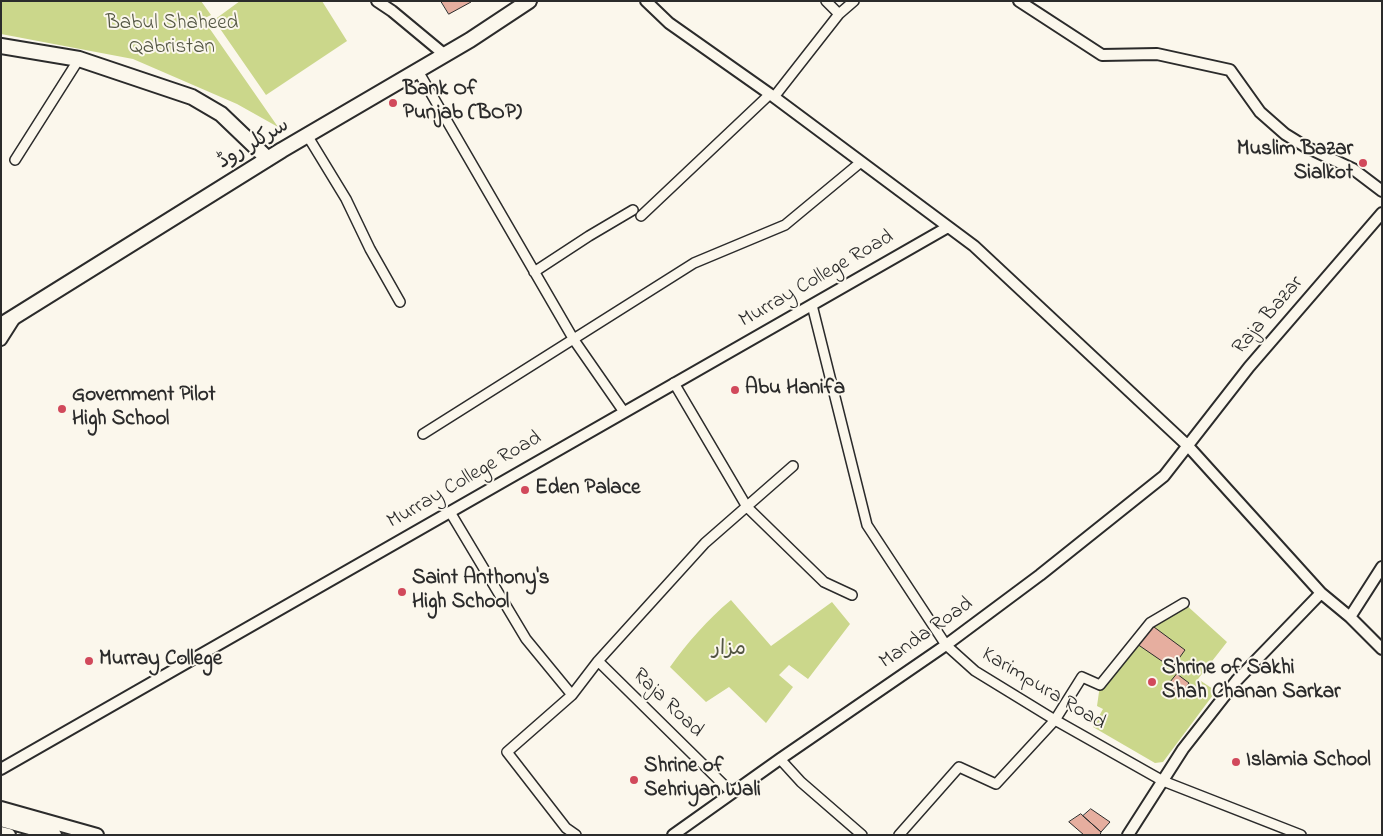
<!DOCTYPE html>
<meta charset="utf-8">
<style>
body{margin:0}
#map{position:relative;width:1383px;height:836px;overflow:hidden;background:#fbf7ec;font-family:"Indie Flower",sans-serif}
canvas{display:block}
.frame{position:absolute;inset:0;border:2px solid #2b2b2b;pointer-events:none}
</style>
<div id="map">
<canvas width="1383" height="836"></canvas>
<div class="frame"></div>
</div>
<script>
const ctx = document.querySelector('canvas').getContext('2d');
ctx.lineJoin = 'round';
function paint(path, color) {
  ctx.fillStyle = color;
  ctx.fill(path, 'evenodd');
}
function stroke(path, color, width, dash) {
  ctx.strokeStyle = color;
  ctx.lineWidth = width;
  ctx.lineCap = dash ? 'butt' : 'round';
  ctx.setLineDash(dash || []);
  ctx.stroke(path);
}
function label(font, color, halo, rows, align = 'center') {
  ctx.font = font + ' "Indie Flower","Playpen Sans Arabic",sans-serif';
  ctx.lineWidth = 4;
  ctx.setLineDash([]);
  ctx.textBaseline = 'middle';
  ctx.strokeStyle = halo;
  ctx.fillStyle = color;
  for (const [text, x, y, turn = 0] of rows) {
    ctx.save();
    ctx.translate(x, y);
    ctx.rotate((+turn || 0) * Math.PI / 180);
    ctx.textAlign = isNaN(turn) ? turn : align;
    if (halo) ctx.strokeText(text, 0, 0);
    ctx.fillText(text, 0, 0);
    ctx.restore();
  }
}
paint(new Path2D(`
 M1,1H201L211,15L203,19L278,127L237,104L133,59L1,34Z
 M240,1H322L347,41L266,95L214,20Z
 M731,600L771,646L832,602L850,624L808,679L789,665L779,675L793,687L766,723L729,687L706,702L670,667C688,642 707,620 731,600Z
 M1184,603L1227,642L1198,679L1216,691L1163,762L1155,763L1093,727L1103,709L1097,706L1100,685L1150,623Z`), '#cbd78b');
const building = new Path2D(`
 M441,1H470L471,2L449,14Z
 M1154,627L1185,650L1172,668L1137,644Z
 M1177,674L1189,683L1181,694L1168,685Z
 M1091,809L1110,822L1101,832L1083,816Z
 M1081,814L1101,832L1100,835H1084L1069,822Z`);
paint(building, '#e6ae9f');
stroke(building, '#2b2b2b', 1);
const minor = new Path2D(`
 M826,1L839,14
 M418,71L574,340L624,412
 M774,97L839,14L854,1
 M307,135L346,199L370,249L400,302
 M15,160L79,59
 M641,216L769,95
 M534,272L589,236L633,210
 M812,305L867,525L946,645L975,671L1055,720L1163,781L1301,835
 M674,383L747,507L824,582L852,595
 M423,434L694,263L785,225L861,162
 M450,512L526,639L572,695
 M598,661L732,793
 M780,759L801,782L862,835
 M576,835L566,828L507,752L572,695L598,661L705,543L793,466
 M899,835L959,767L996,784L1055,720L1082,677L1100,685L1150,623L1184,603`);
const tertiary = new Path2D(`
 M377,1L392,11L445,55
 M646,1L669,23L774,97L974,246L1188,446L1321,593L1350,617L1382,649
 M1019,1L1102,55L1157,54L1230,70L1260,112L1285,134L1306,147L1353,169L1382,191
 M1,340L15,318
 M1350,617L1382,567
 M1,769L948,227
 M673,835L780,759L946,645L1040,575L1164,476L1249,367L1382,213
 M1128,835L1183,749L1237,680L1321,593`);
const secondary = new Path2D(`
 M1,808L97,835
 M1,820L55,835
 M1,833L9,835`);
const primary = new Path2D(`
 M1,46L79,59L192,97L221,114L268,159
 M1,325L282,150L470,40L529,1`);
stroke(minor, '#2b2b2b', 12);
stroke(tertiary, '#2b2b2b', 14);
stroke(secondary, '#2b2b2b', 16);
stroke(primary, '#2b2b2b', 18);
stroke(minor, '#fbf7ec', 9);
stroke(tertiary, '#fbf7ec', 10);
stroke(secondary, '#fbf7ec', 12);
stroke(primary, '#fbf7ec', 14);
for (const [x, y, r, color] of [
 [393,103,5,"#d1495b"],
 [1363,163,5,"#d1495b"],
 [735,390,5,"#d1495b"],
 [62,409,5,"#d1495b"],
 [525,490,5,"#d1495b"],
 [402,592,5,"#d1495b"],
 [89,661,5,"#d1495b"],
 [1152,682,5,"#d1495b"],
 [1236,762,5,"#d1495b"],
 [634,780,5,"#d1495b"]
]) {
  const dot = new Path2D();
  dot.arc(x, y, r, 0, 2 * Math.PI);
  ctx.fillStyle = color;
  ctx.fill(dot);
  stroke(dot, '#fbf7ec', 2);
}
label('21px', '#535643', '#fbf7ec', [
 ["Babul Shaheed",172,25],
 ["Qabristan",172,49],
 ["مزار",729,651]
]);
label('bold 21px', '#2b2b2b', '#fbf7ec', [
 ["Bank Of",403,91],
 ["Punjab (BOP)",403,115],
 ["Muslim Bazar",1353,151,"right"],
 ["Sialkot",1353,175,"right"],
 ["Abu Hanifa",745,390],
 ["Government Pilot",72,397],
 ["High School",72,421],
 ["Eden Palace",535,490],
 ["Saint Anthony's",412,580],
 ["High School",412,604],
 ["Murray College",99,661],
 ["Shrine of Sakhi",1162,670],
 ["Shah Chanan Sarkar",1162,694],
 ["Islamia School",1246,762],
 ["Shrine of",644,768],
 ["Sehriyan Wali",644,792]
], 'left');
label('21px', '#2b2b2b', '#fbf7ec', [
 ["سرکلر روڈ",254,145,-31],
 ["Murray College Road",817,280,-30],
 ["Raja Bazar",1269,316,-49],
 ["Murray College Road",465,481,-30],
 ["Manda Road",927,634,-35],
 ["Karimpura Road",1043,690,31],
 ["Raja Road",667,704,44]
]);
</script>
